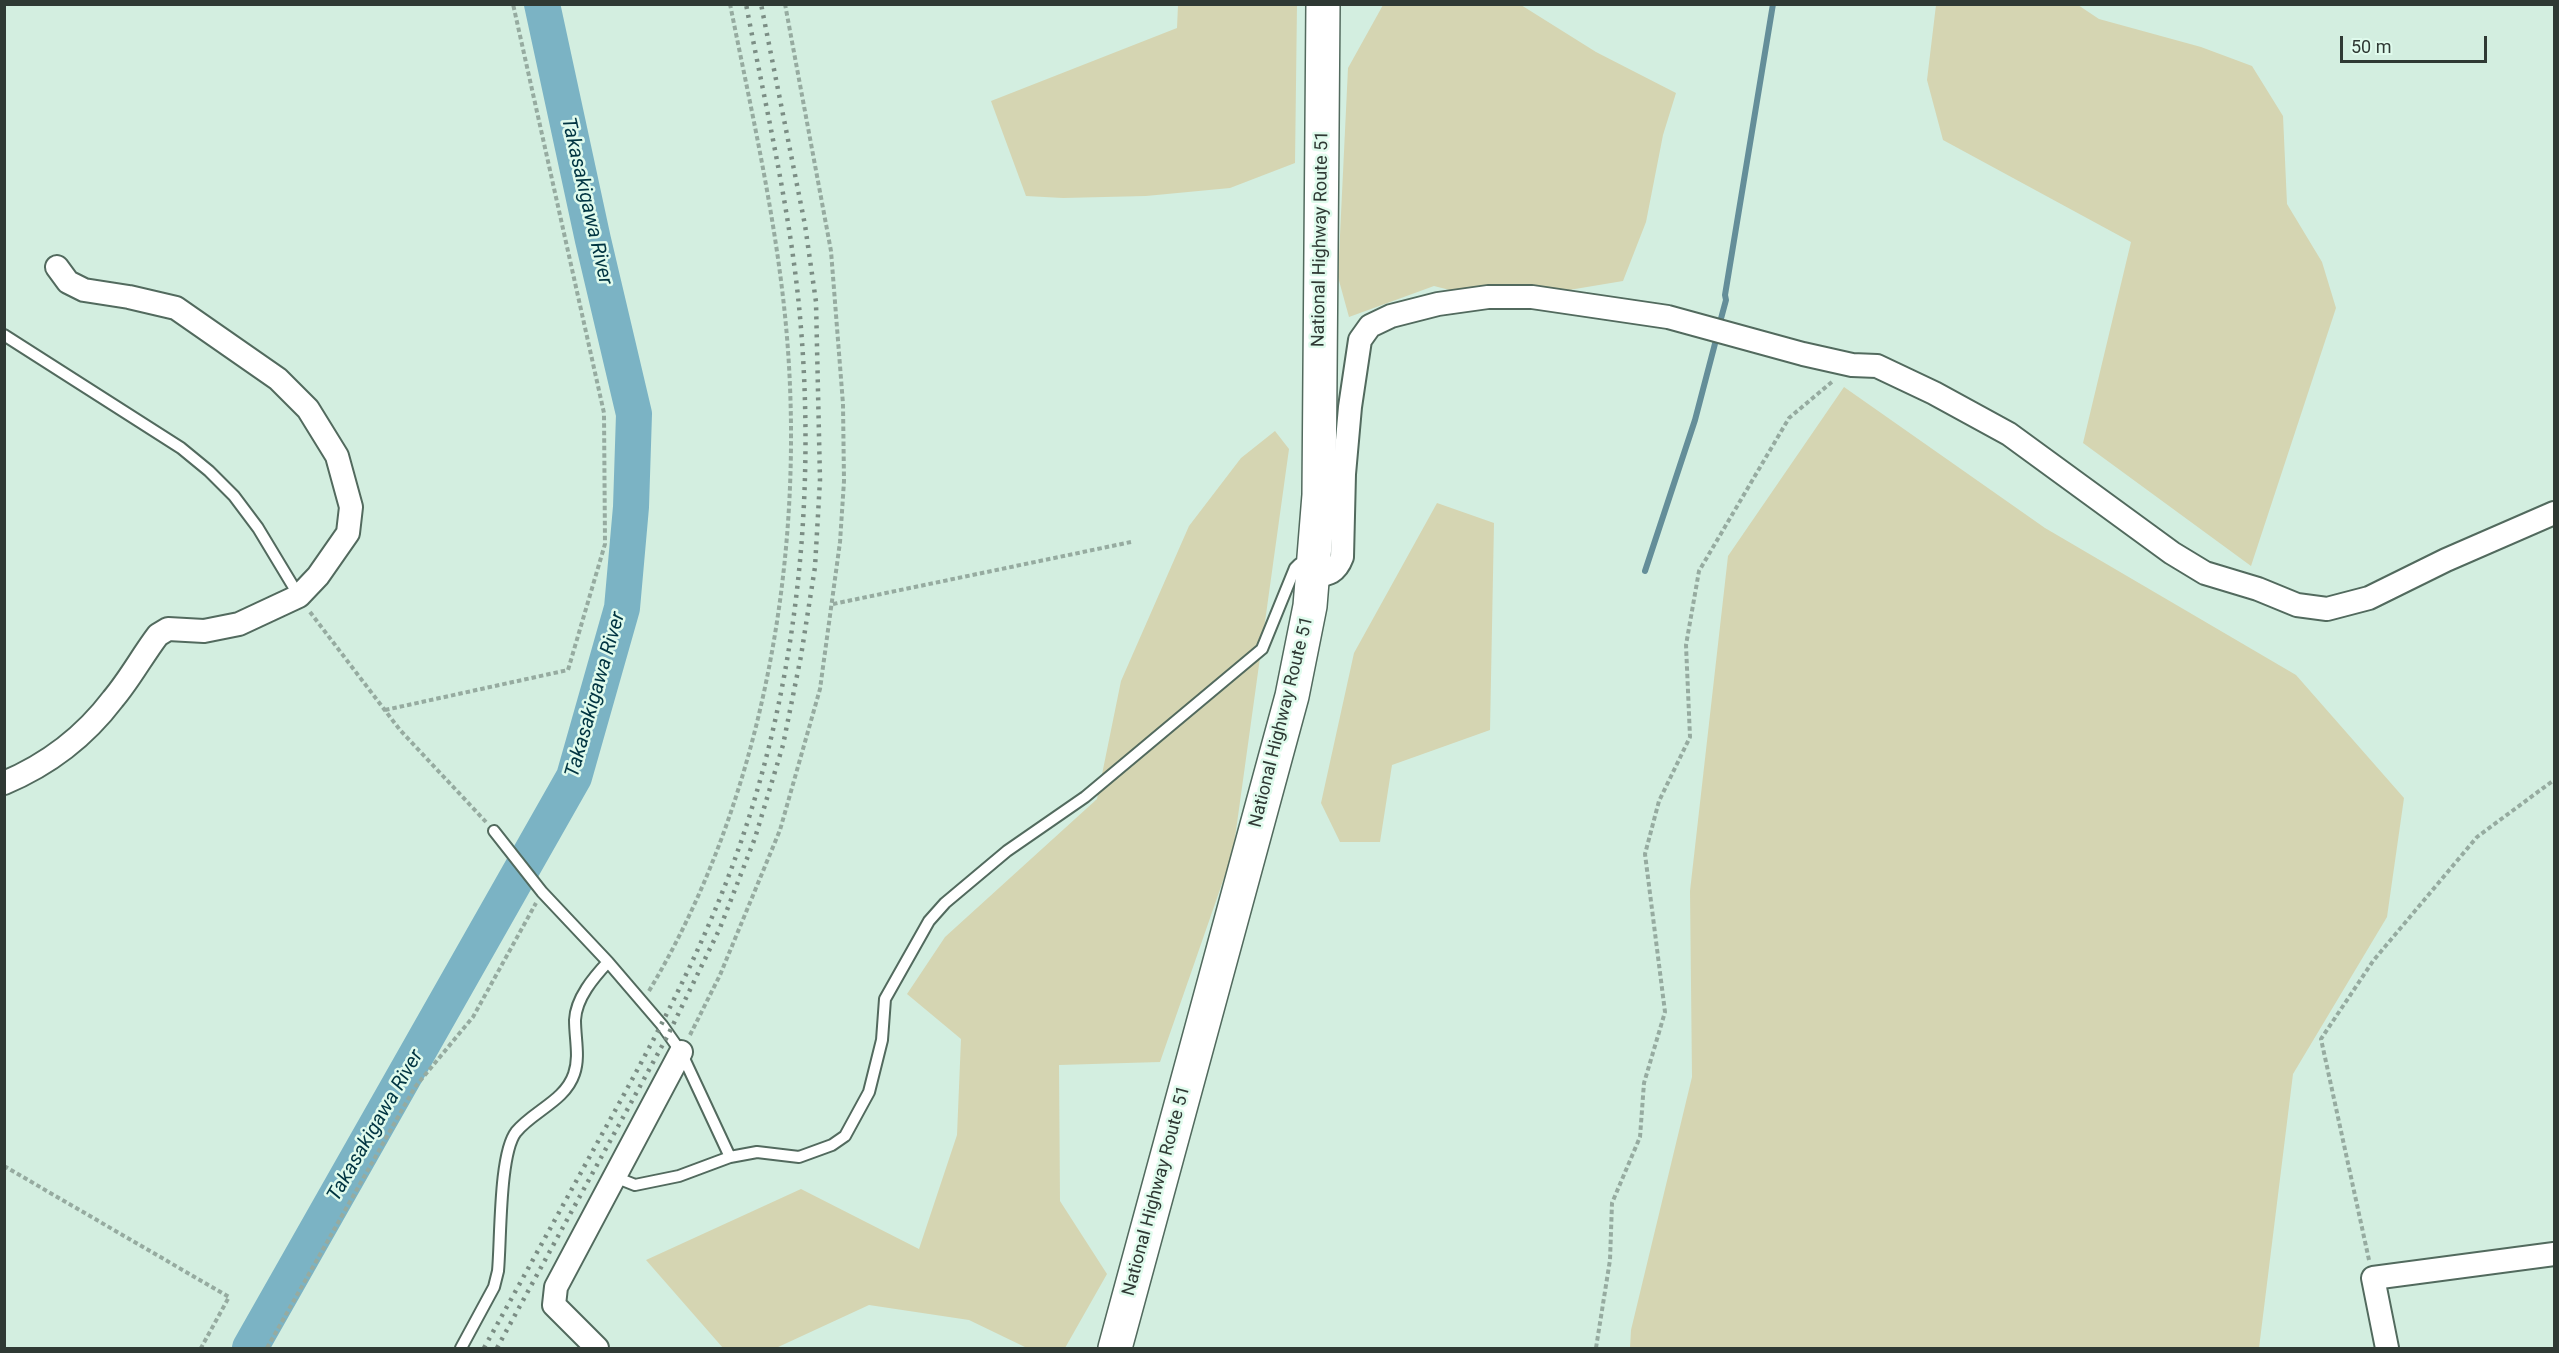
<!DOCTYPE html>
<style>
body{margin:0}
#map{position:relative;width:2559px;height:1353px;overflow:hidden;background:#d3eee0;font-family:Roboto,sans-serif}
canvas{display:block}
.frame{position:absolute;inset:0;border:6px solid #2f3934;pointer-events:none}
.scale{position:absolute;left:2340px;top:36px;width:147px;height:27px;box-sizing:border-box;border:3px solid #2f3934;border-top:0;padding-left:8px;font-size:18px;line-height:21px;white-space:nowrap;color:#2f3934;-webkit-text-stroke:4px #e0fbed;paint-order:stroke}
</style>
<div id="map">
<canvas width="2559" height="1353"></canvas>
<div class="frame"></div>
<div class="scale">50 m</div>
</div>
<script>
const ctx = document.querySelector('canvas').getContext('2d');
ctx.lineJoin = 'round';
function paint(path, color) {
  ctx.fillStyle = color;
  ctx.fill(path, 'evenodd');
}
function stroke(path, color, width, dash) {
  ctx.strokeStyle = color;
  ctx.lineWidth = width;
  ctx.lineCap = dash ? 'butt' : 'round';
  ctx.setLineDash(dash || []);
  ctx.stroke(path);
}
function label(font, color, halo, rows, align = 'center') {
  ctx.font = font + ' Roboto,sans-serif';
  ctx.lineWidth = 5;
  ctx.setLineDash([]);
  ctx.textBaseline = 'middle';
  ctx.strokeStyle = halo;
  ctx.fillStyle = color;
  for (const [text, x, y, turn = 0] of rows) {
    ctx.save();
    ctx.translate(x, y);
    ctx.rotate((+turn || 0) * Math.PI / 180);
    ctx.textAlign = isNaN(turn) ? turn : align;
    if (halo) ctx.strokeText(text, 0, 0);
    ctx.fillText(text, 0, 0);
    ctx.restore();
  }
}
paint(new Path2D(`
 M1178,5H1297L1295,163L1230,188L1146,196L1063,198L1026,196L991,101L1177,28Z
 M1383,5H1521L1596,52L1676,93L1663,135L1646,222L1623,281L1497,302L1434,286L1349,317L1338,277L1348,68Z
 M1936,5H2078L2099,19L2201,47L2252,66L2283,116L2287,204L2322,262L2336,308L2251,566L2083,443L2131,242L1943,140L1927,80Z
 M1844,387L2045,528L2296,675L2404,798L2387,917L2293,1074L2259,1348H1630L1631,1330L1692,1077L1690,891L1728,556Z
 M1275,431L1289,449L1233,852L1160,1062L1059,1065L1060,1201L1107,1274L1065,1348H1027L969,1320L869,1305L776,1348H723L646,1260L801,1189L919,1249L957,1135L961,1039L907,994L945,937L1097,799L1121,681L1189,526L1241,458Z
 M1437,503L1494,523L1490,730L1392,765L1380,842H1340L1321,803L1354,653Z`), '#d5d5b2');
stroke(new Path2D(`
 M1719,326L1726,300L1725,295L1773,4
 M1645,571L1695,420L1717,336`), '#648e99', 6);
stroke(new Path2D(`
 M250,1348L574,777L622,608L631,507L634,414L593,240L542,4`), '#7bb3c4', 36);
const service = new Path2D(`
 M4,335L181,448L209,471L234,496L258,528L299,596
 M494,831L542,892L608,962L662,1025L681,1052L730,1157
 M615,1177L635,1185L679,1176L730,1157L757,1152L799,1157L832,1145L845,1136L869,1092L882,1040L885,999L929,921L945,903L1007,851L1085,797L1262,649L1295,568L1299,564L1309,563
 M461,1348L494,1287L498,1271C501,1239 499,1154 516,1132C533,1111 565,1101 574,1074C580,1057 575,1039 575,1020C576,998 594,977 608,962`);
const minor = new Path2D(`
 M1312,577C1329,574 1336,573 1342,557L1344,474L1350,407L1360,340L1370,326L1391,316L1438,304L1488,297H1532L1668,317L1803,354L1852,365L1877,366L1934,393L2009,434L2172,553L2205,573L2258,589L2297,605L2327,609L2369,598L2446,560L2554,513
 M4,783C47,765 85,736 113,699C130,679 142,656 158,635L168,629L204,631L239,624L299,596L318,576L348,533L351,507L337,456L308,409L278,379L176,308L129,297L84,290L68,282L57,267
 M597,1348L554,1305L556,1287L681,1052
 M2387,1348L2373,1278L2554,1254`);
const trunk = new Path2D(`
 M1115,1348L1292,696L1310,606L1319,495L1323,4`);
stroke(service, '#526a5e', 14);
stroke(minor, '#526a5e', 26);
stroke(trunk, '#526a5e', 36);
stroke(new Path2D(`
 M833,604L1131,542
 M310,612L400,730L486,822
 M385,710L568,670L605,544L604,413L513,4
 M649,991C768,792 809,535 784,306C773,205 750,104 730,4
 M690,1035L720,975L780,830L820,689L840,542L844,481L843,404L831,251L785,4
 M4,1166L229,1297L201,1348
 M2369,1260L2321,1039L2373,961L2477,837L2554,780
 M267,1348L415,1087L473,1017L536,903
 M1596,1348L1610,1260L1612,1203L1640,1137L1644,1083L1665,1012L1645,854L1659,801L1690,737L1686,645L1699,571L1789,418L1833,381`), '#96aba0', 4, [4.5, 3]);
stroke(service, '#fff', 10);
stroke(minor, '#fff', 22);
stroke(trunk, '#fff', 33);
stroke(new Path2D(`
 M484,1348C523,1278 562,1207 601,1136C646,1055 690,974 724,888C796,705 818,501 799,306C789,205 765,104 746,4
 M497,1348L668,1035L720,928L755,838L783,745L801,656L815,567L820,480L816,302L805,225L761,4`), '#7b8d84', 4.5, [3, 6]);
label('18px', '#2f3934', '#e0fbed', [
 ["National Highway Route 51",1321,239,-89],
 ["National Highway Route 51",1282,722,-76],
 ["National Highway Route 51",1157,1191,-75]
]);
label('italic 20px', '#003441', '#e0fbed', [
 ["Takasakigawa River",586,201,77],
 ["Takasakigawa River",596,695,-74],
 ["Takasakigawa River",376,1126,-60]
]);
</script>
